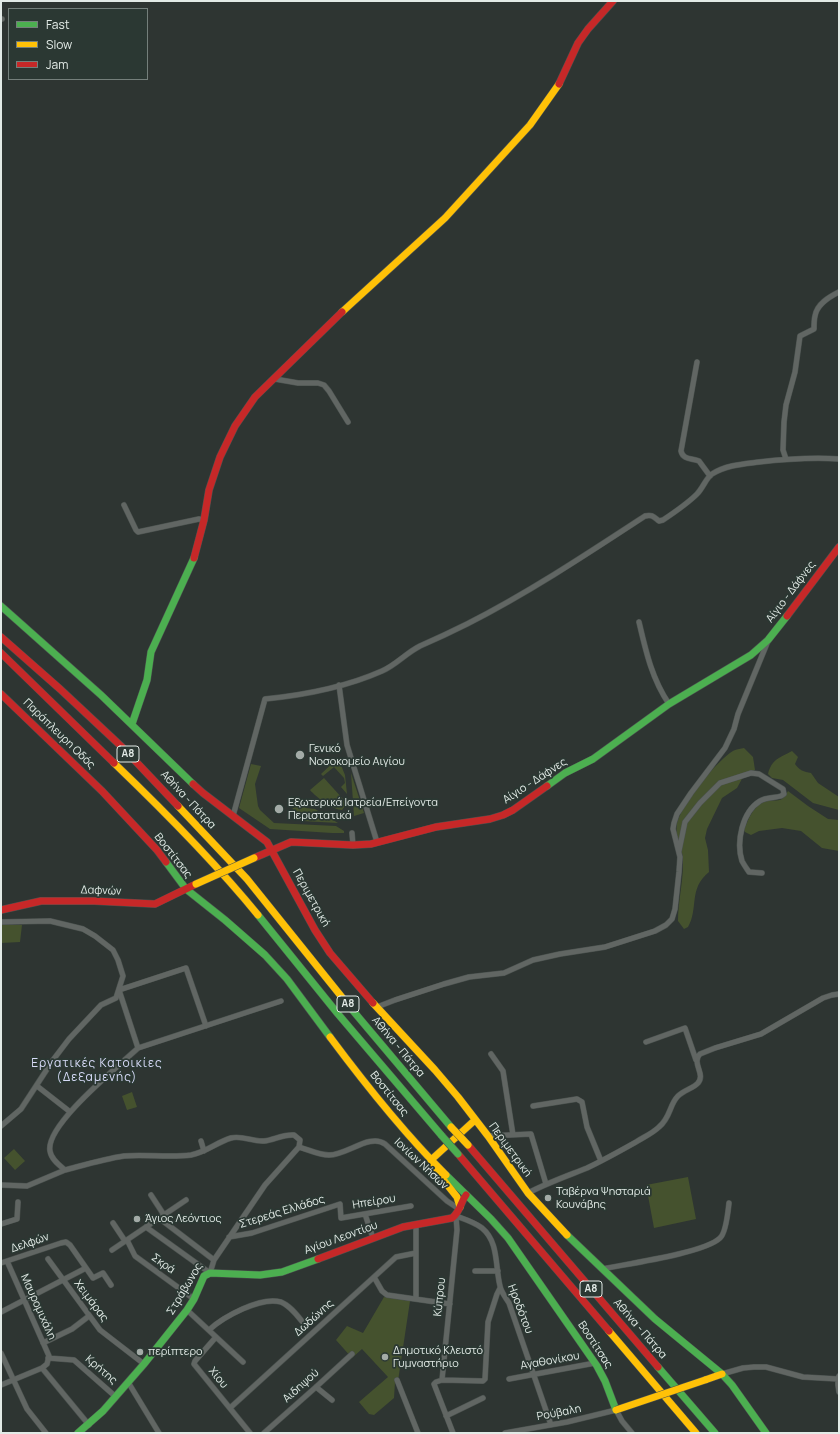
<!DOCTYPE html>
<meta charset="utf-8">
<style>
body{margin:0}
#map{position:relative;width:840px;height:1434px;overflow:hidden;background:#2e3532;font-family:Manrope,sans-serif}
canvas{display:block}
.frame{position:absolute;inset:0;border:2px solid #e2eae6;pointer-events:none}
.legend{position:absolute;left:8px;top:8px;width:140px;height:72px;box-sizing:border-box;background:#2b3833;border:1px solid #747f7b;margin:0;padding:5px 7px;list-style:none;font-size:12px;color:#e2eae6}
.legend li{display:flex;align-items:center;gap:8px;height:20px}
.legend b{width:20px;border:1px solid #747f7b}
</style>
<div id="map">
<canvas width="840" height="1434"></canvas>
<div class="frame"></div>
<ul class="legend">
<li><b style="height:5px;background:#4caf50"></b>Fast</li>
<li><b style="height:5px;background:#ffc107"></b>Slow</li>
<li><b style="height:5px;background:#c62828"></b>Jam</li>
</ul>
</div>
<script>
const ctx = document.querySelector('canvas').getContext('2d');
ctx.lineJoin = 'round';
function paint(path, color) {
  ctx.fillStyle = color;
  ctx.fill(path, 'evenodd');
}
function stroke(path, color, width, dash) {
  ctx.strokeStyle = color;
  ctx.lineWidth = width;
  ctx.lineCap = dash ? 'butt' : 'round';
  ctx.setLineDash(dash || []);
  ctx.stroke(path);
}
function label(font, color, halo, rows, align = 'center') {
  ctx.font = font + ' Manrope,sans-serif';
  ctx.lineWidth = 3.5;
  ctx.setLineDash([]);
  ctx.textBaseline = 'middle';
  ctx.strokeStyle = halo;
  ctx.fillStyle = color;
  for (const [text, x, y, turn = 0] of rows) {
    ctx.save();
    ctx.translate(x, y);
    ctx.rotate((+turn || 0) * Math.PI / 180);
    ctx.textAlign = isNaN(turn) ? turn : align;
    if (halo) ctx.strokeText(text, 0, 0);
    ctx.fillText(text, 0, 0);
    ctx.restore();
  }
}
paint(new Path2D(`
 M744,748L753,757L755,770L743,777L737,788L722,798L707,829L705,838L708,850L709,872C688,889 699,908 688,927L684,929L678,921C678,902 683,883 683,863C684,850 674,837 677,824C680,807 719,757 735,750C737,749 741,749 744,748Z
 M792,751L798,757L795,764C799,770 804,772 811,773L818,783L839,797V810L813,803L783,780L772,778L768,774C772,759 779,758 792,751Z
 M338,758L345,775L347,794L341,787L345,783L344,778L334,767L323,776L321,774Z
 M251,764L261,766L255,784L258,806L260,810L274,823L336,826L344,831V833H332L270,829L239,808Z
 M351,773L364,813L354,816Z
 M324,778L343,799L345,806L342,810C333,810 316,797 310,790Z
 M788,791L808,806L828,819L839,820V851L822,848L801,831L782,828L759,831L751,835L745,832L744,830C748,820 753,806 764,802C769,799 778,802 782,799C785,797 786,794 788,791Z
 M301,802L306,808L315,809L338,823L302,821L292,809Z
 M1,925H22L20,942L1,943Z
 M132,1092L137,1107L127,1110L122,1096Z
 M14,1149L25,1161L15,1170L4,1158Z
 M688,1177L696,1219L654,1228L646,1185Z
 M384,1297L410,1301L398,1381L395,1382L394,1398L374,1415L369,1414L359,1402L388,1377L362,1349L352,1358L336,1340L347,1326L363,1333Z`), '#45522e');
const street = new Path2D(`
 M1,19H2
 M697,362L681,451C683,460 692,458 699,461L710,476
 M275,379L298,383H318L324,385L329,391L348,422
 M786,459L783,450L784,422L786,405L795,372L800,336L814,329C814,325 814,320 815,316C817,304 829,297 839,292
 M124,505L136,530L138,532L199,519L204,520
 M639,622C646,652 652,679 669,704
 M339,685L347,745L377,842
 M233,816L265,699C305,695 346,687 382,671C396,665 406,653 420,646C436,639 451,632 467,624C528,593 587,554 645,516C652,514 654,517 659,521L663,520C675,512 687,504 697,494C703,488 706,478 712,474C726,465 743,464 759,462C786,459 812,457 839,459
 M352,833L353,845
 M679,851L685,822L700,803L720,783L751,773L759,774L783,789L784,794L781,796C775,798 766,797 760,801C742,812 736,842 742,861C744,865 747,869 749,872L762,873
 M1,922L50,921L83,929L95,936L113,950L118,960L123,976L116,998L101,1005L69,1039L53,1060L21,1109L1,1126
 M119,990L138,1048L281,1001
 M119,990L186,968L206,1026
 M377,1007L395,1000L444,984L469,977L504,973L533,960L560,954L605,947L655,931L666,925L672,919L675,909L679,872L680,857L673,829L674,823L677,814L691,793L725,748L734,729L738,714L768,641
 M646,1042L685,1028L696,1060
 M491,1054L503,1071L513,1135
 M37,1086L69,1111
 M533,1106L577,1099L582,1102L587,1127L601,1161
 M488,1136L531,1134L546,1184
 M201,1141L204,1151
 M299,1147C309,1150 319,1155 329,1155C347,1155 370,1133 385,1144L447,1201L459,1209
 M65,1170C84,1165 104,1159 124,1156C146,1154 169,1158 191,1155C207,1152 217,1142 231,1138C242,1135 253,1142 264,1141C274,1140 283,1134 294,1135L300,1140L299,1147
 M1,1185L27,1186L65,1170C59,1165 51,1159 50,1151C45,1125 119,1066 138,1048
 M528,1193C547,1183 567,1176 587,1168C604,1160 620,1151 636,1142C644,1137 653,1133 659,1127C671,1117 669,1105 678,1096C684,1090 694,1088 698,1083C706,1074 691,1063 700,1054L715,1048L761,1034L823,998L832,995L839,994
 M151,1195L164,1215
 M365,1214L373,1238
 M456,1216C464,1219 474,1222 482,1228C499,1242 495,1266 500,1286C501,1292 506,1298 509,1303L551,1425
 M159,1218L214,1260
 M113,1223L125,1241
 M1,1224L17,1219L18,1202
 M146,1227L210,1273L214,1260L265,1185L299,1147
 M229,1237L252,1233L340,1204L341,1218L411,1206
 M127,1240L135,1256L194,1299
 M112,1250L186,1200
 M48,1259L100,1330L144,1364
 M1,1263L61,1243L66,1242L70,1245L93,1278L103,1273L111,1285
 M602,1269C626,1264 705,1253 720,1238C726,1233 728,1212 729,1203
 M475,1271H498
 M374,1277L382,1291L387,1295L450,1304
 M416,1298V1224
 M187,1310L243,1362
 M1,1312L86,1268
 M209,1330C223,1317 261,1296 281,1302C291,1306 299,1318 306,1326
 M216,1337L195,1361L194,1364L250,1433
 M43,1343L72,1329L89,1316
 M1,1353L27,1409L46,1433
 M48,1358L74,1360L116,1397
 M42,1368L89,1425
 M722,1374L743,1368L754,1367H766L803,1377L838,1379L839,1376
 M509,1379L595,1363
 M838,1379V1385L839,1392
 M397,1380L418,1433
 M442,1380L457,1230L456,1216
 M128,1382L159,1433
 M1,1385L42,1368L47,1364L49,1356L7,1261
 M316,1387L332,1400
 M230,1408L396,1257L416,1253
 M446,1416L483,1398
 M264,1433L316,1387L352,1354
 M453,1433L434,1384L436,1382L442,1380L483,1381L485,1379L488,1322L497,1294L500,1288
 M505,1433L567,1422L616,1410L622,1421L632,1433`);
const fast = new Path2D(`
 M1,606L101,695L193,784
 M132,724L147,680L151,652L194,558
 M547,786L565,773L593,759L669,704L751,655L768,640L787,616
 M166,862L186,889L225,920L265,955L287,979L330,1037
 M258,915L338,1014L442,1136
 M349,1006L451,1127
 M446,1175L491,1219L508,1238L597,1366L605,1381L616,1410
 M567,1235L655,1319L722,1374L732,1385L766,1433
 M658,1367L715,1433
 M78,1433L103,1411L144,1364L187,1310L194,1299L204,1276L210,1273L260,1275L282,1272L318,1259`);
const slow = new Path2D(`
 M342,312L445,218L530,125L559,84
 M114,763C164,811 214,861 258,915
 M178,806L247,879L349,1006
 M373,1003L435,1070L458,1097L488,1136L528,1193L567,1235
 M330,1037C365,1084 405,1134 446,1175
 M460,1207L457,1197L445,1182L431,1160L475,1120
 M609,1331L696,1433
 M705,1380L722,1374`);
const jam = new Path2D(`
 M559,84L578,43L588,29L613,1
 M194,558L204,520L209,490L220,457L235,426L255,397L342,312
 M787,616L839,547
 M1,637L60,689L122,747L178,806
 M1,653L114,763
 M1,694L102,791L157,850L166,862
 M193,784L203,793L267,842L315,930L330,953L373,1003
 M254,858L291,842L353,845L371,844L436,827L490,819L503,815L513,810L547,786
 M1,910L41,901H94L155,904L196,884
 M468,1145L658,1367
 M458,1154L609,1331
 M318,1259L403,1227L452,1218C461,1211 460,1203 466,1195`);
stroke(street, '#4b524f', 6);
stroke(fast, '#4b524f', 8);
stroke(slow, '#4b524f', 8);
stroke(jam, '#4b524f', 8);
stroke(street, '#616663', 5);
stroke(fast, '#4caf50', 7);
stroke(slow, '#ffc107', 7);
stroke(jam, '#c62828', 7);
const fastBridge = new Path2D(`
 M442,1136L458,1154`);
const slowBridge = new Path2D(`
 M196,884L254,858
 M451,1127L468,1145
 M616,1410L705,1380`);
stroke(fastBridge, '#4b524f', 8, []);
stroke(slowBridge, '#4b524f', 8, []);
stroke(fastBridge, '#4caf50', 7);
stroke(slowBridge, '#ffc107', 7);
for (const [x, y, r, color] of [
 [300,755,5,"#a3aba7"],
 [279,809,5,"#a3aba7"],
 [548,1198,4,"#a3aba7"],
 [137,1219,4,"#a3aba7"],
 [140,1352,4,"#a3aba7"],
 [385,1357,4,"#a3aba7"]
]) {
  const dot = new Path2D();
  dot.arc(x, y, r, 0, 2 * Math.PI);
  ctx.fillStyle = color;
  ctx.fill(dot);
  stroke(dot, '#2b3833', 1.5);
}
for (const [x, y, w] of [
 [128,754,22],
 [348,1004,22],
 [591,1289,22]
]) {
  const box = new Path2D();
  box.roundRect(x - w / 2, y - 8, w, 16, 3);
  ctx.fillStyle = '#2b3833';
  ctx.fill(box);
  stroke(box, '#e2eae6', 1);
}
label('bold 10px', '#e2eae6', null, [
 ["Α8",128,754],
 ["Α8",348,1004],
 ["Α8",591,1289]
]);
label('11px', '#e2eae6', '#2b3833', [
 ["Αίγιο - Δάφνες",791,592,-53],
 ["Παράπλευρη Οδός",59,734,44],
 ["Αίγιο - Δάφνες",535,781,-33],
 ["Αθήνα - Πάτρα",188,800,47],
 ["Βοστίτσας",173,856,52],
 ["Δαφνών",101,891,2],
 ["Περιμετρική",311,898,61],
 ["Αθήνα - Πάτρα",398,1047,50],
 ["Βοστίτσας",389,1094,51],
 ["Περιμετρική",510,1150,54],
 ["Ιονίων Νήσων",421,1164,43],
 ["Ηπείρου",374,1202,-9],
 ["Στερεάς Ελλάδος",282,1212,-17],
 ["Αγίου Λεοντίου",341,1238,-20],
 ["Δελφών",30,1243,-19],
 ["Σκρά",163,1264,35],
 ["Στράβωνος",185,1289,-59],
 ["Κύπρου",440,1297,-84],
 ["Χειμάρας",91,1301,53],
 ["Μαυρομιχάλη",38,1307,66],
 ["Ηροδότου",520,1309,69],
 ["Δωδώνης",314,1318,-42],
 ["Αθήνα - Πάτρα",640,1329,49],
 ["Βοστίτσας",595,1345,57],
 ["Αγαθονίκου",550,1361,-10],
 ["Κρήτης",101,1370,41],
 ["Χίου",218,1378,50],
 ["Αιδηψού",301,1386,-42],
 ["Ρούβαλη",559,1413,-11]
]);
label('11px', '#e2eae6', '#2b3833', [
 ["Γενικό",309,749],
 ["Νοσοκομείο Αιγίου",309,762],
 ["Εξωτερικά Ιατρεία/Επείγοντα",288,803],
 ["Περιστατικά",288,816],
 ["Ταβέρνα Ψησταριά",556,1192],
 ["Κουνάβης",556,1205],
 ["Άγιος Λεόντιος",145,1219],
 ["Δημοτικό Κλειστό",393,1351],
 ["Γυμναστήριο",393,1364],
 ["περίπτερο",148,1352]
], 'left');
ctx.letterSpacing = '1px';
label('12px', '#d8dbf8', '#2b3833', [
 ["Εργατικές Κατοικίες",97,1064],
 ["(Δεξαμενής)",97,1078]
]);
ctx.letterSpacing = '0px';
</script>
